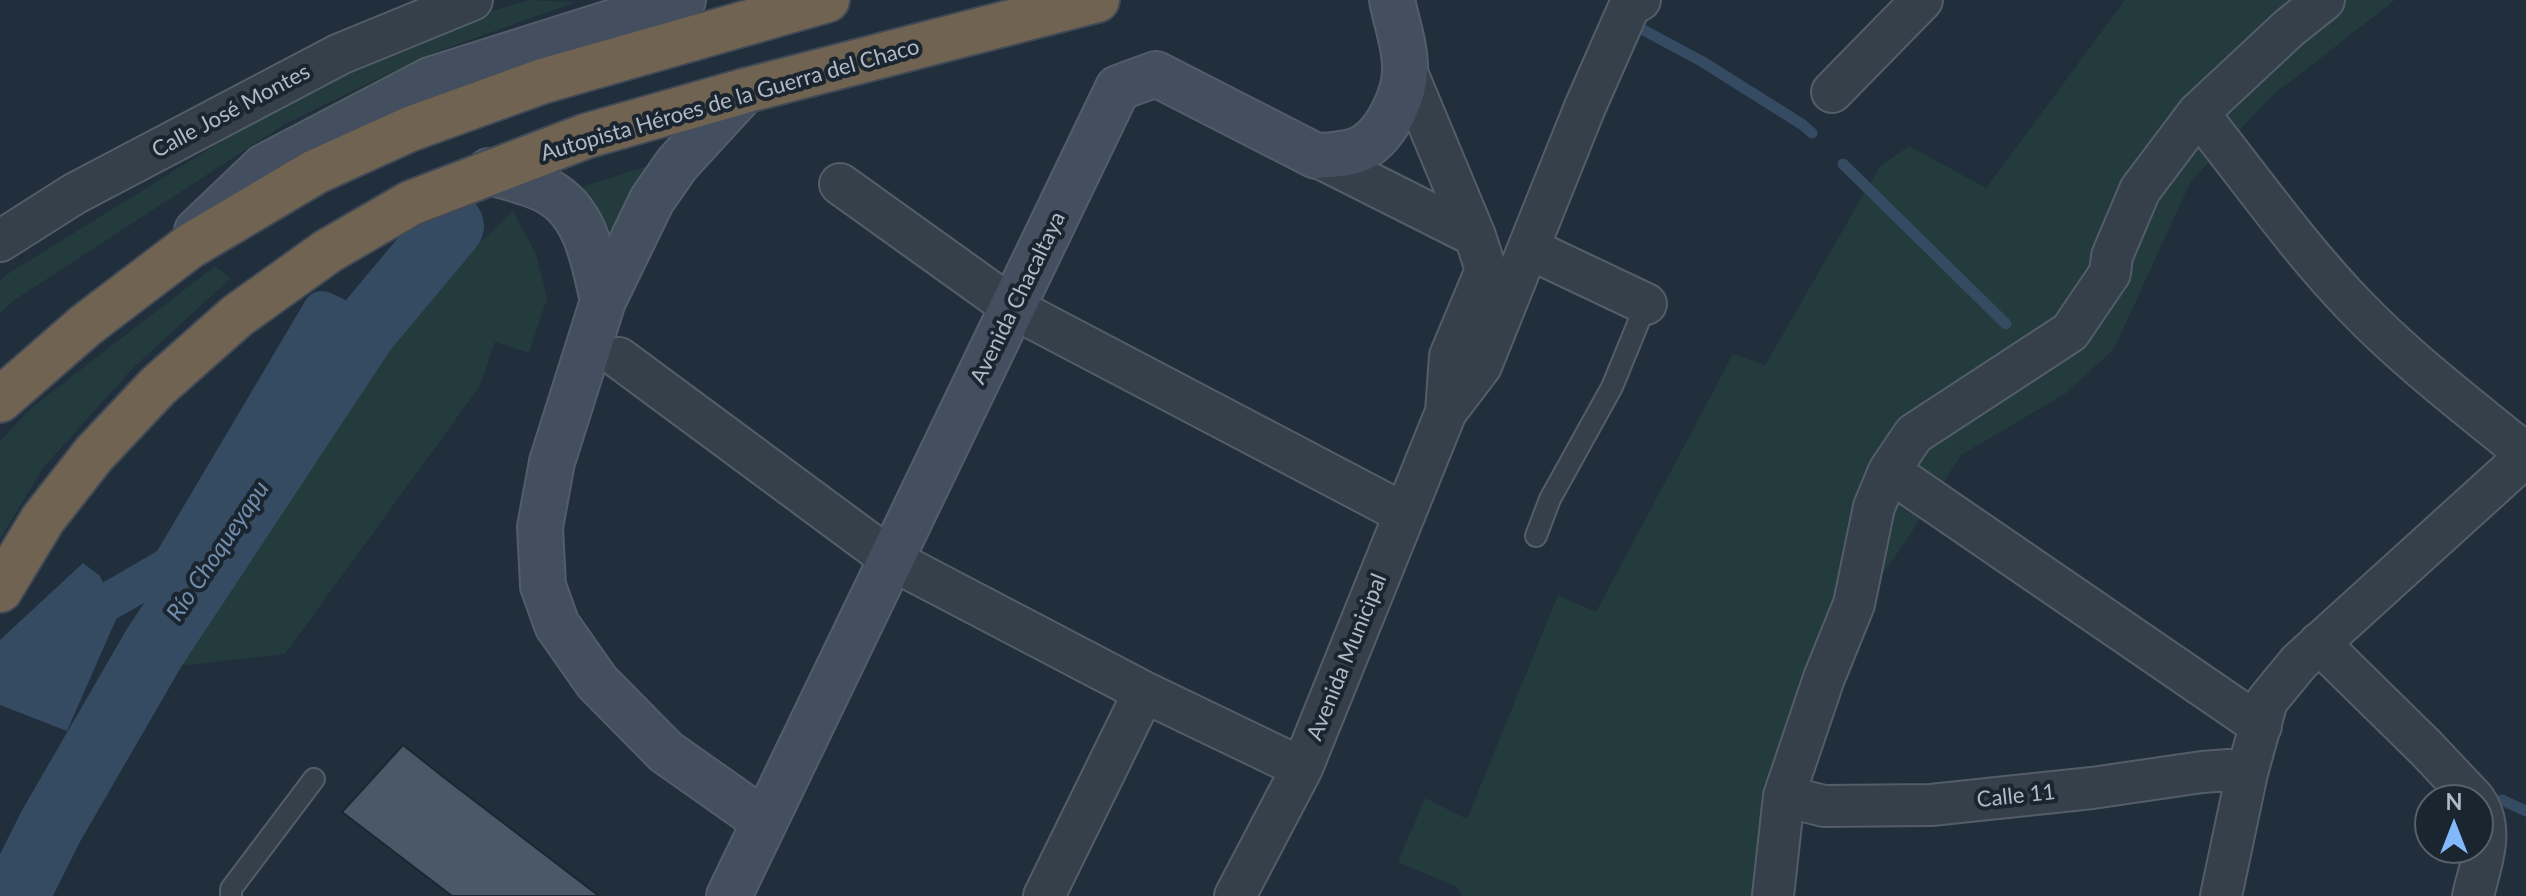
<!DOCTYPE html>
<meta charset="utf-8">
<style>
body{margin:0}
#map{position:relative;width:2526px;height:896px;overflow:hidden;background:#212e3b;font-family:Lato,sans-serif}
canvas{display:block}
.north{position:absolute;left:2414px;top:784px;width:80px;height:80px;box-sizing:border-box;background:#1a2530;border:2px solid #56616c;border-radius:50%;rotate:0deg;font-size:22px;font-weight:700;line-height:32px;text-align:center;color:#b0bac7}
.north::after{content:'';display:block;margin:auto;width:28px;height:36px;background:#82b9fa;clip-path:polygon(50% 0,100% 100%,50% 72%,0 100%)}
</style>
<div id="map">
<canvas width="2526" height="896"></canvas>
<div class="north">N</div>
</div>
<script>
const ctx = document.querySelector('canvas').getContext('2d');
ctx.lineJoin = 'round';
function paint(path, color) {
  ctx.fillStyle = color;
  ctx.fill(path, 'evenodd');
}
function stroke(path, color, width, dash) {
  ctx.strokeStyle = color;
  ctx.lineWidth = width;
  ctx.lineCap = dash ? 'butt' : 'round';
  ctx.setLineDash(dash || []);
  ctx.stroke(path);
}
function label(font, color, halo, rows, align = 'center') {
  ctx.font = font + ' Lato,sans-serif';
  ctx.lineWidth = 8;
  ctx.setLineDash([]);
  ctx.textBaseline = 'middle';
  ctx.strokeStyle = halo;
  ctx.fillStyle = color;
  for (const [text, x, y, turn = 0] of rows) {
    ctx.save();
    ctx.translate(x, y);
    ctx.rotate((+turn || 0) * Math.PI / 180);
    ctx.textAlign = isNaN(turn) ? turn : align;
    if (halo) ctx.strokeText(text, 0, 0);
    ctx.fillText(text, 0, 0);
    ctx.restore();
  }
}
paint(new Path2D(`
 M528,0L576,2L425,56L285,124L16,299L0,313V281L6,275L322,79L423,33Z
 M2125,0H2395L2272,96L2191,181L2114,349L2065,394L1961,455L1904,544L1814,668L1782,896H1462L1457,887L1398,862L1425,798L1467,819L1558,595L1596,612L1733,354L1765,365L1880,166L1909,146L1986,188Z
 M671,158L619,242L597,211L576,189Z
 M513,211L536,254L547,299L529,353L495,342L480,386L285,654L167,667L298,479L372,364L440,281Z
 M215,266L231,278L134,367L43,468L0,539V441L32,407Z`), '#233b3c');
paint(new Path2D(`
 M83,563L100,576L118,615L67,731L0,705V640Z`), '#354b62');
stroke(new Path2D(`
 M1634,25L1703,62L1803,125L1812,133
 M1843,164L2006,324
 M2502,800L2526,811`), '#354b62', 11);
stroke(new Path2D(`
 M111,600L171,565L322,310L364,330`), '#354b62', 38);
stroke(new Path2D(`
 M16,896L51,826L154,648L364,330L451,226`), '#354b62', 66);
const building = new Path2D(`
 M403,745L442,776L599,896H452L342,812Z`);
paint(building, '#4a5867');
stroke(building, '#1c2732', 2);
const lane = new Path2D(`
 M1536,536L1550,499L1612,387L1646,304
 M231,896V889L314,779`);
const street = new Path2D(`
 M1405,68L1475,236L1486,270L1450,356L1446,412
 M1832,92L1922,0
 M2198,113C2250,178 2298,247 2356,307C2408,361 2468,406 2526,454
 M1316,156L1475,236
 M840,184L1013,308L1405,514
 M0,241L74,194L340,54L472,0
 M1530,249L1646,304
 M619,358L892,560L1144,692L1302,768
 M1889,471L2261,726
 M2319,643L2426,748L2475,800
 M1784,796L1824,806L1931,805L2092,788L2202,772L2229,770L2247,773
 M1044,896L1144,692
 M1235,896L1302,768L1446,412L1481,366L1585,107L1630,5L1640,0
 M1773,896L1784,796L1824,678L1854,604L1874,507L1889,471L1914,434L2070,332L2110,273L2112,256L2140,190L2198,113L2289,28L2324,0
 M2221,896L2247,773L2267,701L2299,662L2526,456
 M2473,896C2480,866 2494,833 2478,805`);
const secondary = new Path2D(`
 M744,91L677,164L652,200L603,301L552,462L540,527L543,586L557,625L597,682L666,752L764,821
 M489,171C508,178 531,182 549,192C587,213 594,262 603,301
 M197,231L264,167L430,80L683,0
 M729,896L1118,88L1156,74L1316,156C1331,155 1350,155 1364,147C1387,134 1406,93 1405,67C1405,45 1396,21 1392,0`);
const highway = new Path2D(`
 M0,400L86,325L190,246L315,172L410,129L543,81L827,0
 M0,590L43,519L94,454L158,386L237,316L328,251L411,203L586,136L744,91L1097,0`);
stroke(lane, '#535d69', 24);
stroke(street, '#535d69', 44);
stroke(secondary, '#535d69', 48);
stroke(highway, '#404a56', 48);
stroke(lane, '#35404b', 20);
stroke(street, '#35404b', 40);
stroke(secondary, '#434f5e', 44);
stroke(highway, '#716352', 44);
label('22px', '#b0bac7', '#1a2530', [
 ["Autopista Héroes de la Guerra del Chaco",730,100,-16],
 ["Calle José Montes",231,111,-28],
 ["Avenida Chacaltaya",1018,298,-64],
 ["Avenida Municipal",1347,657,-68],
 ["Calle 11",2016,796,-6]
]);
label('italic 24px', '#708dab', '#1a2530', [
 ["Río Choqueyapu",218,551,-56]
]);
</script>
